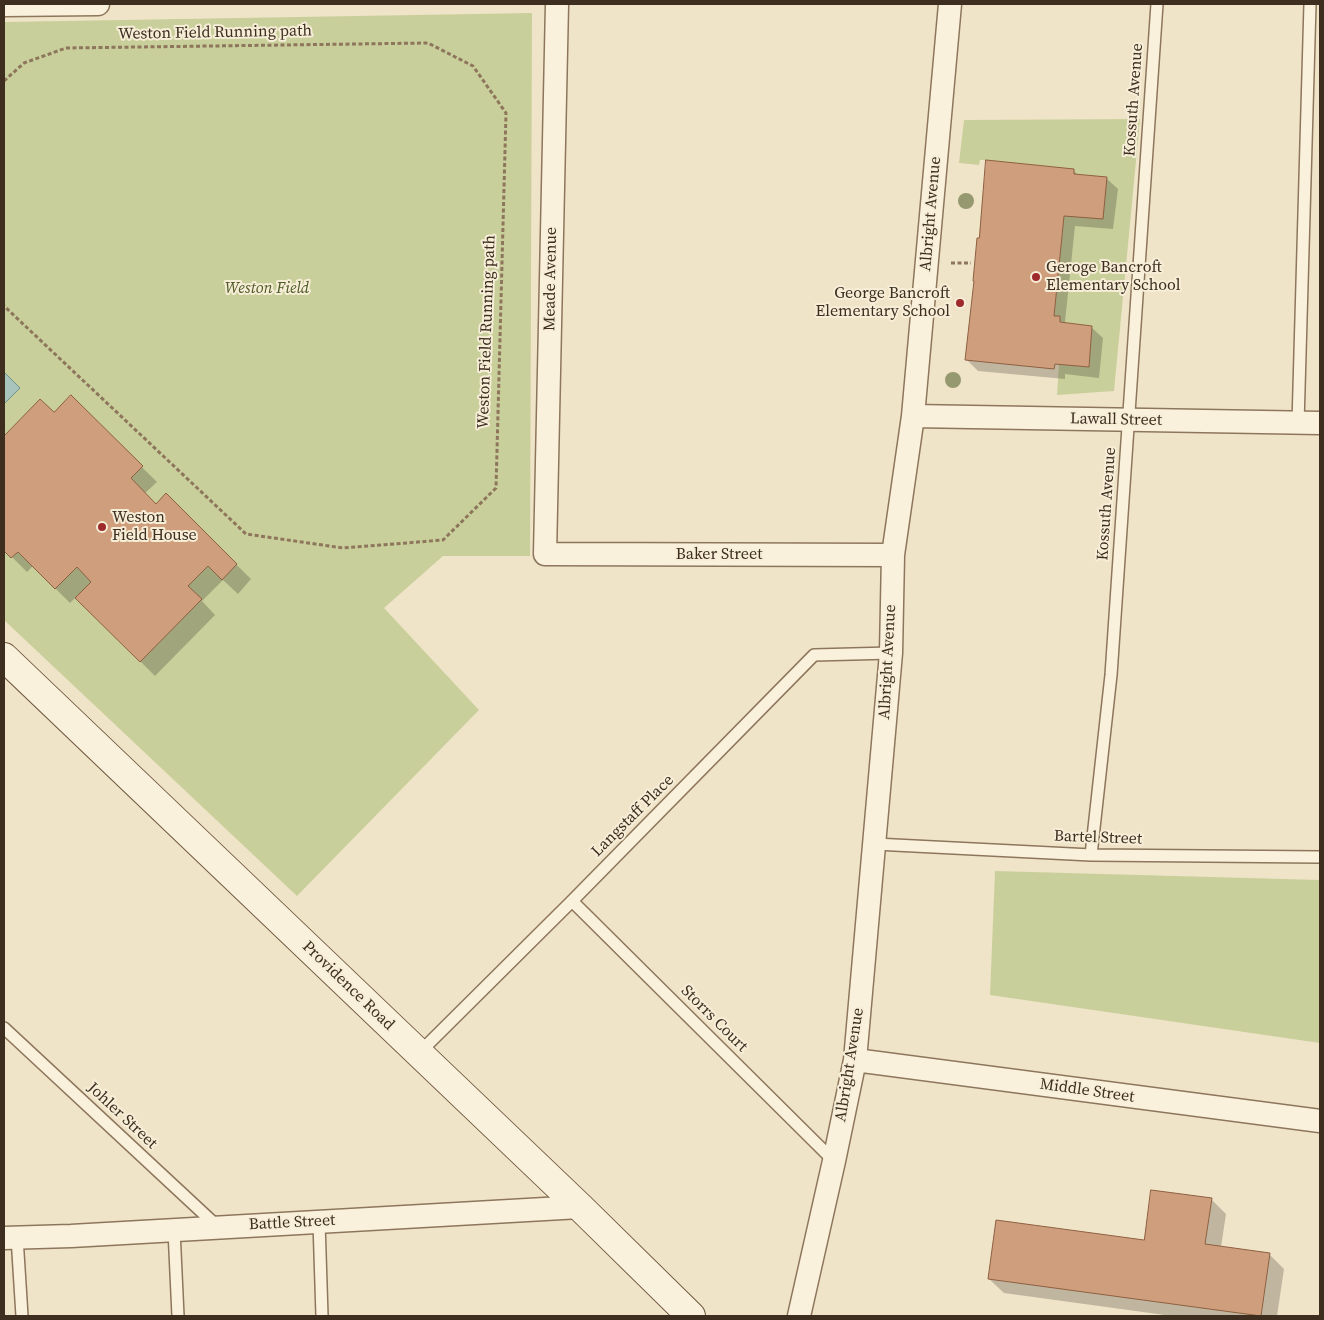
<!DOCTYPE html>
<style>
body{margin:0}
#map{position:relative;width:1324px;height:1320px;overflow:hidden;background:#f0e4c8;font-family:"Source Serif 4",serif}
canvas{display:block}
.frame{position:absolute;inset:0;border:5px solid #3d2e20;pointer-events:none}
</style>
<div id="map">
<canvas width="1324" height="1320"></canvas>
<div class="frame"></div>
</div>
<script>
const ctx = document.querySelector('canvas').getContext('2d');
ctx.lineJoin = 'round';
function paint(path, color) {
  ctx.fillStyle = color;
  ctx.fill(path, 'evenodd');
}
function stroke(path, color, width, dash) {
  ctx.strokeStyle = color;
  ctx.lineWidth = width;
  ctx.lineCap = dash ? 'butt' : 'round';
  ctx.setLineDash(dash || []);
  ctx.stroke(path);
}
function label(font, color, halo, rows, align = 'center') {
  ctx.font = font + ' "Source Serif 4",serif';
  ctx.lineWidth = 4;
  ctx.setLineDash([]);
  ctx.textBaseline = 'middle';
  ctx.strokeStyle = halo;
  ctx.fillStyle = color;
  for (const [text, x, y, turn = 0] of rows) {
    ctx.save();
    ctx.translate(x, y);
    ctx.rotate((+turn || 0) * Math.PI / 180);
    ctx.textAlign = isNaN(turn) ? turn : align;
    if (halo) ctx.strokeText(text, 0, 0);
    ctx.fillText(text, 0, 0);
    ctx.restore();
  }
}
paint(new Path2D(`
 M532,13L530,556H443L384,608L479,710L297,896L4,620V22Z
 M1140,119L1114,391L1057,395L1059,364L1089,367L1092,326L1060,322V316H1054L1064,216L1107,177L1074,174L1073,169L986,160H980L979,165L959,163L964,120Z
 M995,871L1320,880V1043L990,995Z`), '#c9cf9b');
const water = new Path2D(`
 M4,372L20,388L4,404Z`);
paint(water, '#a9c4bc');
stroke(water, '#6f938a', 1);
paint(new Path2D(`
 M1073,170L1079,176L1106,178L1118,189L1113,229L1075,226L1065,322L1067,324L1091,327L1103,338L1099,378L1065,374V379L978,371L967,360Z
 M71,397L157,482L144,494L156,505L166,495L251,579L238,594L223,580L202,601L215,615L155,676L76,597L70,603L33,566L27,572L4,549V438L40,401L54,414Z
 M1211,1199L1226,1214L1221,1247L1269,1254L1284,1269L1277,1316H1172L1004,1293L989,1279L1145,1241Z`), '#0003');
const building = new Path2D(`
 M986,160L1074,169V174L1107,177L1103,219L1064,216L1054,316H1060V322L1092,326L1089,367L1055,364L1054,369L965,360L974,281H973L977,238H979Z
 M71,395L143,466L131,478L156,504L166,493L237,564L222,580L208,566L188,586L202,599L140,662L75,598L91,582L77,567L55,589L18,552L11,558L4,551V436L40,399L54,412Z
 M1151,1190L1212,1198L1205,1244L1270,1253L1261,1316L988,1279L996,1220L1144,1240Z`);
paint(building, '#cf9f7d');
stroke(building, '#8d5f41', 1);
const lane = new Path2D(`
 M1298,423L1310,4
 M875,844L1091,855L1320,857
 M1091,855L1111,675L1157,4
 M572,901L834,1161
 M4,1028L218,1227
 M419,1053L572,901L814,655L891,653
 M319,1222L322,1316
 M174,1230L178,1316
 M17,1237L22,1316`);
const street = new Path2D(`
 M557,4L545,554L893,555
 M4,5L98,4
 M913,416L1320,423
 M855,1060L1320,1121
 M4,1238L71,1236L580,1207
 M799,1316L834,1161L855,1060L891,653L893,555L913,416L950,4`);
const secondary = new Path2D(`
 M4,657L580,1207L691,1316`);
stroke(lane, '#8d765c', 14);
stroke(street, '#8d765c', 25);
stroke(secondary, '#6f573f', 30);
stroke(new Path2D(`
 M4,81L24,63L66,48L428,43L473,66L506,113L496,488L443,540L343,548L246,534L4,306
 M951,263H971`), '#8d765c', 3, [4, 2.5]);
stroke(lane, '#faf1dc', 11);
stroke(street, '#faf1dc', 22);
stroke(secondary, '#faf1dc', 28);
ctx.fillStyle = '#96986f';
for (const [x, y] of [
 [966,201],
 [953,380]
]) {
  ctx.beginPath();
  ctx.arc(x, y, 8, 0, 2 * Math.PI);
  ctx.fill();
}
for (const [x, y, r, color] of [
 [1036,277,5,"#9e2a2b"],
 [960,303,5,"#9e2a2b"],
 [102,527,5,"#9e2a2b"]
]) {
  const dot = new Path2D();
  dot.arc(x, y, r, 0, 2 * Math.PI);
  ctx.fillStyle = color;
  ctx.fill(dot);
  stroke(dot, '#f7eed8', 2);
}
label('16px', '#3d2e20', '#f7eed8', [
 ["Weston Field Running path",215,33,-1],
 ["Kossuth Avenue",1134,100,-86],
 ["Albright Avenue",931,214,-85],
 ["Meade Avenue",551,279,-89],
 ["Weston Field Running path",487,332,-88],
 ["Lawall Street",1116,420,1],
 ["Kossuth Avenue",1107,504,-86],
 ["Baker Street",719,555],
 ["Albright Avenue",888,662,-87],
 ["Langstaff Place",633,816,-45],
 ["Bartel Street",1098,838,2],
 ["Providence Road",348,986,44],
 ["Storrs Court",714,1019,45],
 ["Albright Avenue",850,1065,-81],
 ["Middle Street",1087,1091,8],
 ["Johler Street",122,1116,43],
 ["Battle Street",292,1223,-3]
]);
label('16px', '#3d2e20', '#f7eed8', [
 ["Geroge Bancroft",1046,268],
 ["Elementary School",1046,286],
 ["George Bancroft",950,294,"right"],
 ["Elementary School",950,312,"right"],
 ["Weston",112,518],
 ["Field House",112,536]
], 'left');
label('italic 16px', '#4d5a26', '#f7eed8', [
 ["Weston Field",267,289]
]);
</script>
